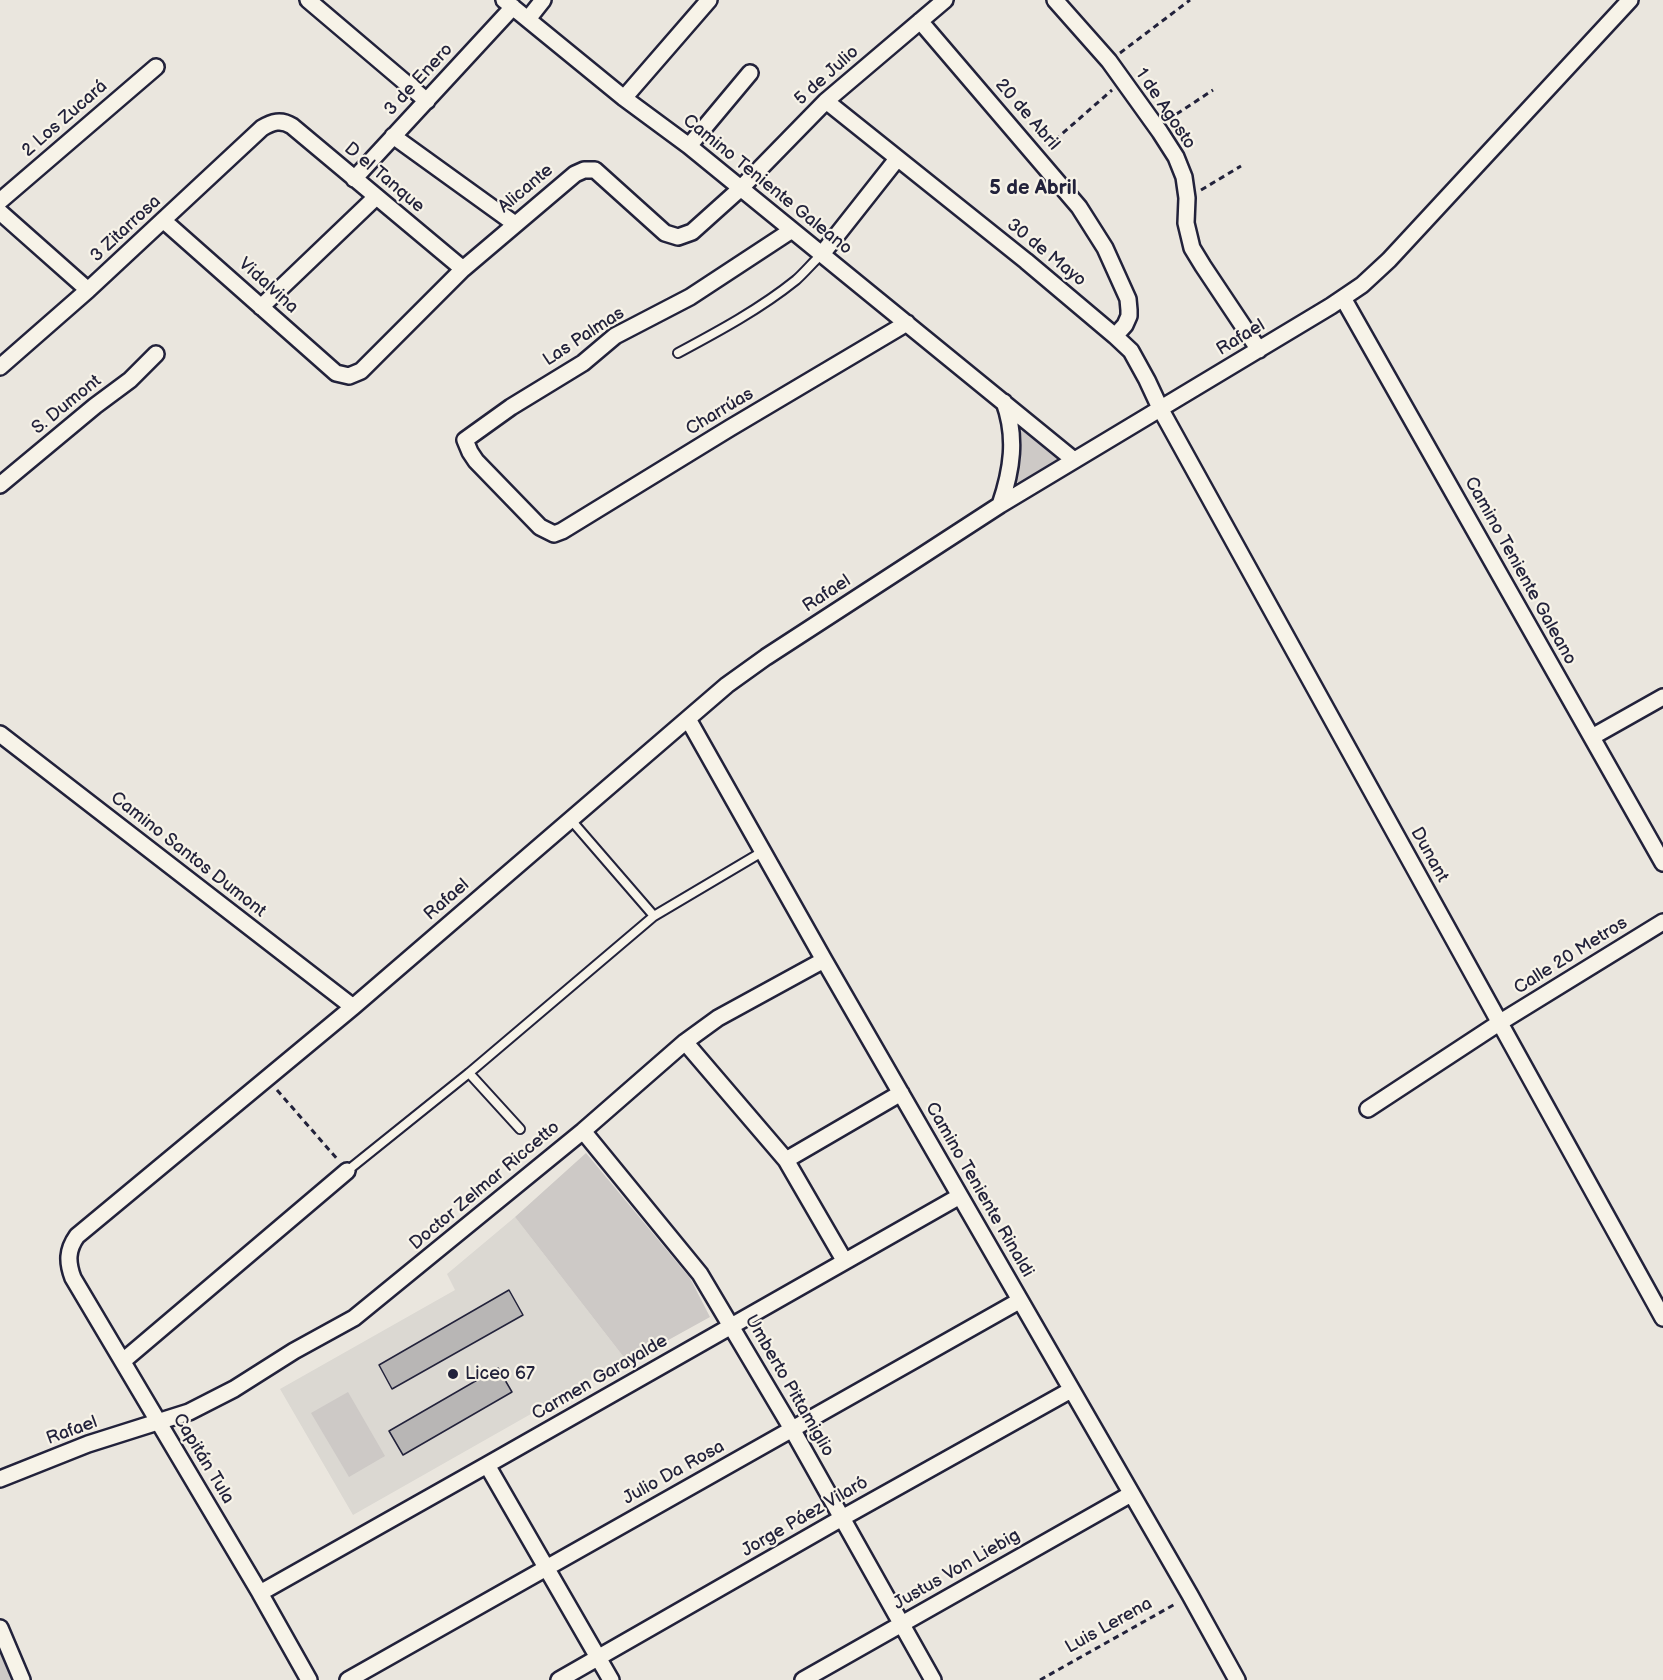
<!DOCTYPE html>
<meta charset="utf-8">
<style>
body{margin:0}
canvas{display:block;background:#eae6de}
</style>
<canvas width="1663" height="1680"></canvas>
<script>
const ctx = document.querySelector('canvas').getContext('2d');
ctx.lineJoin = 'round';
function paint(path, color) {
  ctx.fillStyle = color;
  ctx.fill(path, 'evenodd');
}
function stroke(path, color, width, dash) {
  ctx.strokeStyle = color;
  ctx.lineWidth = width;
  ctx.lineCap = dash ? 'butt' : 'round';
  ctx.setLineDash(dash || []);
  ctx.stroke(path);
}
function label(font, color, halo, rows, align = 'center') {
  ctx.font = font + ' "Balsamiq Sans",sans-serif';
  ctx.lineWidth = 4.5;
  ctx.setLineDash([]);
  ctx.textBaseline = 'middle';
  ctx.strokeStyle = halo;
  ctx.fillStyle = color;
  for (const [text, x, y, turn = 0] of rows) {
    ctx.save();
    ctx.translate(x, y);
    ctx.rotate((+turn || 0) * Math.PI / 180);
    ctx.textAlign = isNaN(turn) ? turn : align;
    if (halo) ctx.strokeText(text, 0, 0);
    ctx.fillText(text, 0, 0);
    ctx.restore();
  }
}
paint(new Path2D(`
 M515,1217L626,1360L353,1515L280,1389L455,1290L447,1274Z`), '#dbd8d2');
paint(new Path2D(`
 M1025,429L1058,455V464L1024,485L1017,482L1020,431Z
 M586,1153L690,1278L710,1317L634,1359L626,1360L515,1217Z
 M348,1392L385,1456L349,1477L311,1413Z
 M0,1650L14,1680H0Z`), '#cdc9c6');
const building = new Path2D(`
 M509,1290L523,1315L392,1389L379,1365Z
 M498,1368L512,1392L403,1455L389,1431Z`);
paint(building, '#b8b6b5');
stroke(building, '#22223b', 1.5);
const lane = new Path2D(`
 M678,353C719,331 760,309 796,280C805,272 813,262 822,254
 M571,820L654,916
 M469,1073L520,1129
 M347,1171L469,1073L654,916L762,852`);
const street = new Path2D(`
 M308,0L427,101
 M504,0L624,98L689,146L1074,460
 M1055,0L1109,61L1160,132L1176,157L1184,177L1187,198L1186,223L1192,248L1203,266L1259,350
 M528,19L543,0
 M920,21L1079,207L1105,248L1128,299L1129,310V316L1125,325L1115,336
 M624,98L709,0
 M826,101L1026,261L1115,336L1131,351L1147,380L1161,410L1663,1318
 M393,136L515,224
 M689,146L750,73
 M354,179L513,7
 M0,201L156,67
 M0,212L88,290
 M163,220L336,373L349,376L361,371L463,269L575,174L584,170H595L665,233L678,237L692,232L741,188L826,101L945,0
 M792,230L690,297L615,336L583,363L511,407L465,440L470,452L476,461L540,527L554,534L562,531L730,428L907,323
 M822,254L897,159
 M1343,298L1663,863
 M261,307L376,197
 M0,367L88,290L262,128C272,122 281,119 292,126L463,269
 M0,485L95,406L130,380L156,354
 M1000,505C1012,470 1017,437 1004,402
 M688,719L824,960L1190,1595L1237,1680
 M0,734L353,1007
 M1592,737L1663,697
 M685,1042L786,1160L844,1260
 M1368,1109L1499,1023L1663,922
 M583,1131L700,1274L792,1429L933,1680
 M786,1160L901,1093
 M123,1361L347,1171
 M487,1465L611,1680
 M0,1479L88,1444L189,1412L234,1389L294,1351L354,1318L583,1131L685,1042L718,1018L824,960
 M260,1593L487,1465L960,1196
 M0,1628L22,1680
 M309,1680L260,1593L73,1278C67,1262 67,1250 77,1236L353,1007L727,685L766,657L1000,505L1331,306L1362,285L1389,260L1630,0
 M348,1680L1019,1301
 M559,1680L842,1518L1071,1390
 M803,1680L1131,1494`);
stroke(lane, '#22223b', 12);
stroke(street, '#22223b', 20);
stroke(new Path2D(`
 M1120,53L1190,0
 M1169,121L1172,117L1213,90
 M1047,147L1112,90
 M1201,190L1241,166
 M277,1090L338,1160
 M1040,1680L1177,1603`), '#22223b', 3, [6, 4.5]);
stroke(lane, '#f7f3e8', 8);
stroke(street, '#f7f3e8', 15);
for (const [x, y, r, color] of [
 [453,1374,6,"#22223b"]
]) {
  const dot = new Path2D();
  dot.arc(x, y, r, 0, 2 * Math.PI);
  ctx.fillStyle = color;
  ctx.fill(dot);
  stroke(dot, '#f7f3e8', 2);
}
label('18px', '#22223b', '#f7f3e8', [
 ["5 de Julio",827,76,-42],
 ["3 de Enero",419,80,-47],
 ["1 de Agosto",1165,109,56],
 ["20 de Abril",1027,115,49],
 ["2 Los Zucará",65,119,-41],
 ["D el Tanque",384,178,40],
 ["Camino Teniente Galeano",767,185,39],
 ["Alicante",526,189,-40],
 ["3 Zitarrosa",126,229,-43],
 ["30 de Mayo",1046,253,39],
 ["Vidalvina",268,286,42],
 ["Las Palmas",584,337,-33],
 ["Rafael",1241,338,-31],
 ["S. Dumont",67,405,-39],
 ["Charrúas",720,412,-31],
 ["Camino Teniente Galeano",1520,571,61],
 ["Rafael",827,594,-33],
 ["Camino Santos Dumont",188,855,38],
 ["Dunant",1429,855,61],
 ["Rafael",447,900,-41],
 ["Calle 20 Metros",1571,956,-32],
 ["Doctor Zelmar Riccetto",485,1186,-40],
 ["Camino Teniente Rinaldi",979,1190,60],
 ["Carmen Garayalde",600,1378,-30],
 ["Umberto Pittamiglio",789,1386,60],
 ["Rafael",72,1431,-20],
 ["Capitán Tula",203,1459,59],
 ["Julio Da Rosa",674,1473,-29],
 ["Jorge Páez Vilaró",805,1517,-30],
 ["Justus Von Liebig",957,1570,-30],
 ["Luis Lerena",1109,1626,-29]
]);
label('18px', '#22223b', '#f7f3e8', [
 ["Liceo 67",465,1374]
], 'left');
label('bold 20px', '#22223b', '#f7f3e8', [
 ["5 de Abril",1033,189]
]);
</script>
